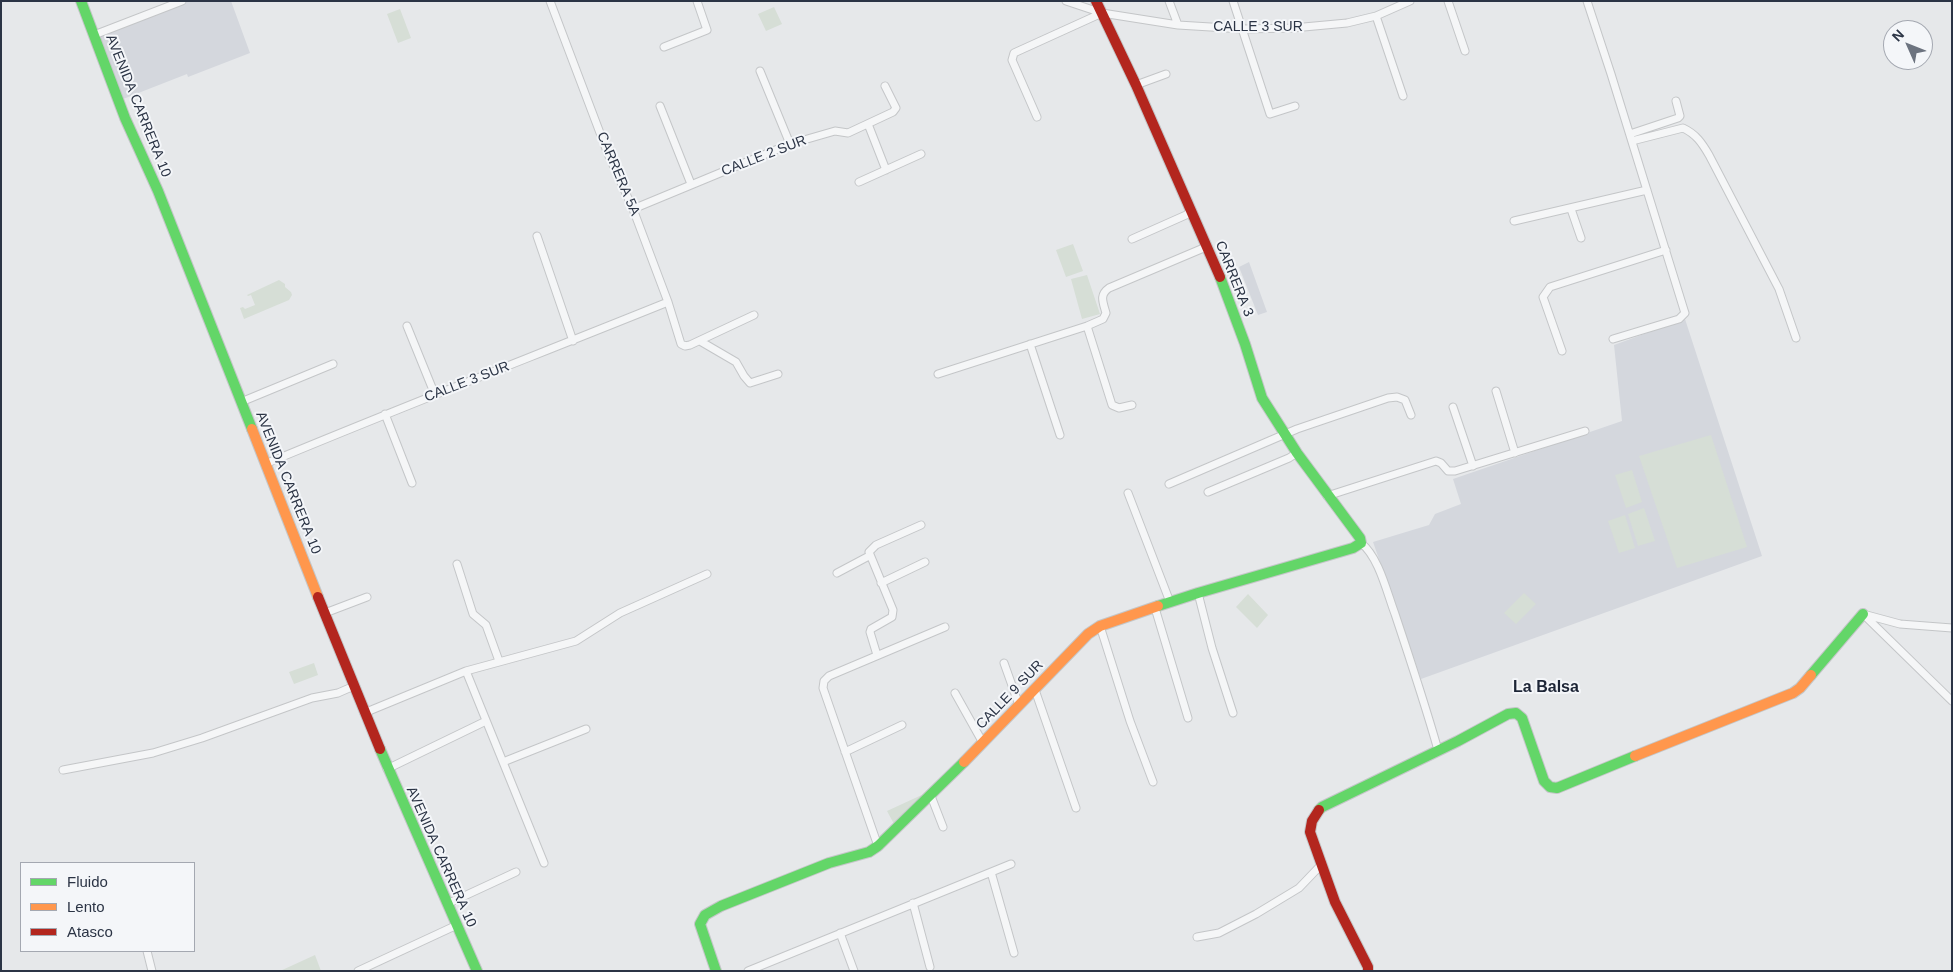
<!DOCTYPE html>
<style>
body{margin:0}
#map{position:relative;width:1953px;height:972px;overflow:hidden;background:#e6e8ea;font-family:Arial,sans-serif}
canvas{display:block}
.frame{position:absolute;inset:0;border:2px solid #2b3445;pointer-events:none}
.legend{position:absolute;left:20px;top:862px;width:175px;height:90px;box-sizing:border-box;background:#f4f6f9;border:1px solid #a4a8b1;margin:0;padding:6px 9px;list-style:none;font-size:15px;color:#2b3445}
.legend li{display:flex;align-items:center;gap:10px;height:25px}
.legend b{width:25px;border:1px solid #a4a8b1}
.north{position:absolute;left:1883px;top:20px;width:50px;height:50px;box-sizing:border-box;background:#f4f6f9;border:1px solid #a4a8b1;border-radius:50%;rotate:314deg;font-size:14px;font-weight:700;line-height:20px;text-align:center;color:#2b3445}
.north::after{content:'';display:block;margin:auto;width:18px;height:22px;background:#6c737f;clip-path:polygon(50% 0,100% 100%,50% 72%,0 100%)}
</style>
<div id="map">
<canvas width="1953" height="972"></canvas>
<div class="frame"></div>
<ul class="legend">
<li><b style="height:6px;background:#63d668"></b>Fluido</li>
<li><b style="height:6px;background:#ff974d"></b>Lento</li>
<li><b style="height:6px;background:#b3261e"></b>Atasco</li>
</ul>
<div class="north">N</div>
</div>
<script>
const ctx = document.querySelector('canvas').getContext('2d');
ctx.lineJoin = 'round';
function paint(path, color) {
  ctx.fillStyle = color;
  ctx.fill(path, 'evenodd');
}
function stroke(path, color, width, dash) {
  ctx.strokeStyle = color;
  ctx.lineWidth = width;
  ctx.lineCap = dash ? 'butt' : 'round';
  ctx.setLineDash(dash || []);
  ctx.stroke(path);
}
function label(font, color, halo, rows, align = 'center') {
  ctx.font = font + ' Arial,sans-serif';
  ctx.lineWidth = 4;
  ctx.setLineDash([]);
  ctx.textBaseline = 'middle';
  ctx.strokeStyle = halo;
  ctx.fillStyle = color;
  for (const [text, x, y, turn = 0] of rows) {
    ctx.save();
    ctx.translate(x, y);
    ctx.rotate((+turn || 0) * Math.PI / 180);
    ctx.textAlign = isNaN(turn) ? turn : align;
    if (halo) ctx.strokeText(text, 0, 0);
    ctx.fillText(text, 0, 0);
    ctx.restore();
  }
}
paint(new Path2D(`
 M182,1H231L250,53L188,77L187,74L118,101L94,35Z
 M1249,262L1267,312L1258,315L1239,267Z
 M1685,319L1762,556L1421,679L1373,542L1429,525L1435,514L1461,504L1453,479L1622,421L1614,345Z`), '#d4d7dd');
paint(new Path2D(`
 M774,7L782,24L766,31L758,14Z
 M400,9L411,38L398,43L387,14Z
 M1073,244L1083,271L1066,277L1056,250Z
 M1087,275L1100,314L1082,319L1071,279Z
 M279,280L285,284V287L291,292L292,295L289,300L244,319L240,308L243,307L245,309L255,305L251,295L248,296L247,295Z
 M1711,435L1747,547L1677,568L1639,456Z
 M1632,470L1642,502L1626,508L1615,475Z
 M1644,508L1655,541L1638,546L1628,514Z
 M1625,515L1635,548L1619,553L1608,521Z
 M1524,593L1536,604L1516,624L1504,613Z
 M1248,594L1268,615L1257,628L1236,607Z
 M314,663L318,675L294,684L289,672Z
 M926,793L894,824L887,811Z
 M315,955L321,971H280Z`), '#d6ded6');
const street = new Path2D(`
 M550,1L608,154L633,209L668,302L681,344L685,346L690,345L754,315
 M1066,1L1102,13L1178,25L1243,29L1293,28L1347,23L1376,16L1410,1
 M1169,1L1178,25
 M1233,1L1270,114L1295,106
 M1448,1L1465,51
 M1587,1L1611,74L1684,310L1685,313L1679,319L1613,339
 M1376,16L1403,96
 M94,35L182,1
 M664,47L707,30L697,1
 M760,71L790,144
 M1136,85L1166,74
 M660,106L691,184
 M1037,117L1012,60L1014,53L1102,13
 M868,124L886,170
 M1630,134L1678,118L1680,116L1676,101
 M1632,141L1683,128C1696,134 1702,143 1709,155L1779,289L1796,338
 M859,182L921,154
 M633,209L790,144L835,131L848,133L893,112L896,108L885,86
 M1571,209L1581,238
 M1514,221L1647,190
 M537,236L573,341
 M1132,239L1186,215L1192,211
 M407,326L435,395
 M1087,326L1112,405L1119,408L1132,405
 M700,341L736,362L744,376L750,383L778,374
 M1030,344L1060,435
 M1562,351L1543,297L1550,287L1666,250
 M938,374L1087,326L1103,319L1106,313C1103,302 1099,295 1109,288L1206,247
 M1496,391L1515,453
 M241,402L333,364
 M1453,407L1473,466
 M385,414L412,483
 M265,464C399,408 534,356 668,302
 M1169,484L1297,429L1388,398L1397,397L1405,400L1411,415
 M1208,492L1289,458L1297,453
 M1128,493L1170,602
 M1327,496L1436,461L1441,463L1448,471H1455L1585,431
 M1361,543C1379,557 1387,593 1395,614C1410,659 1425,704 1438,750
 M457,564L473,614L486,625L499,661
 M837,573L869,556
 M881,583L925,562
 M1198,593L1212,648L1233,713
 M1155,608L1188,718
 M325,613L367,597
 M1863,614L1952,701
 M1863,614L1900,624L1952,628
 M1100,626L1130,721L1153,782
 M877,655L870,632L871,629L892,617L893,610L869,552L876,545L921,525
 M1004,663L1019,705
 M466,671L544,863
 M1035,690L1076,808
 M955,693L983,743
 M364,713L466,671L576,641L620,613L707,574
 M845,752L902,725
 M503,762L586,729
 M387,769L486,721
 M63,770L153,753L202,738L312,698L338,693L354,686
 M931,796L943,827
 M878,846L823,688L824,681L829,676L945,627
 M991,872L1014,953
 M913,903L930,967
 M447,904L516,872
 M840,933L854,971
 M1197,937L1219,933L1256,914L1299,888L1322,864
 M147,951L152,971
 M358,971L457,925
 M748,971L1011,864`);
const fast = new Path2D(`
 M81,1L125,118L158,191L252,429
 M1158,606L1198,593L1353,548L1361,543L1360,538L1297,453L1262,398L1245,344L1220,277
 M1811,675L1863,614
 M380,749L477,971
 M1319,810L1322,807L1458,741L1508,714L1516,713L1522,718L1544,781L1550,787L1557,788L1635,756
 M716,971L700,924L705,915L721,906L829,863L869,852L878,846L964,762`);
const slow = new Path2D(`
 M252,429L318,597
 M1635,756L1793,693L1800,688L1811,675
 M964,762L1088,634L1100,626L1158,606`);
const jam = new Path2D(`
 M1096,1L1136,85L1220,277
 M318,597L380,749
 M1319,810L1312,821L1310,832L1335,902L1368,967V971`);
stroke(street, '#c4c6c8', 9);
stroke(fast, '#c4c6c8', 12);
stroke(slow, '#c4c6c8', 12);
stroke(jam, '#c4c6c8', 12);
stroke(street, '#f5f6f7', 7);
stroke(fast, '#63d668', 10);
stroke(slow, '#ff974d', 10);
stroke(jam, '#b3261e', 10);
label('14px', '#2b3445', '#f4f6f9', [
 ["CALLE 3 SUR",1258,27],
 ["AVENIDA CARRERA 10",138,106,68],
 ["CALLE 2 SUR",764,156,-21],
 ["CARRERA 5A",618,174,67],
 ["CARRERA 3",1234,279,68],
 ["CALLE 3 SUR",467,382,-21],
 ["AVENIDA CARRERA 10",288,483,68],
 ["CALLE 9 SUR",1010,695,-46],
 ["AVENIDA CARRERA 10",441,857,66]
]);
label('bold 16px', '#1d2536', '#f4f6f9', [
 ["La Balsa",1546,688]
]);
</script>
